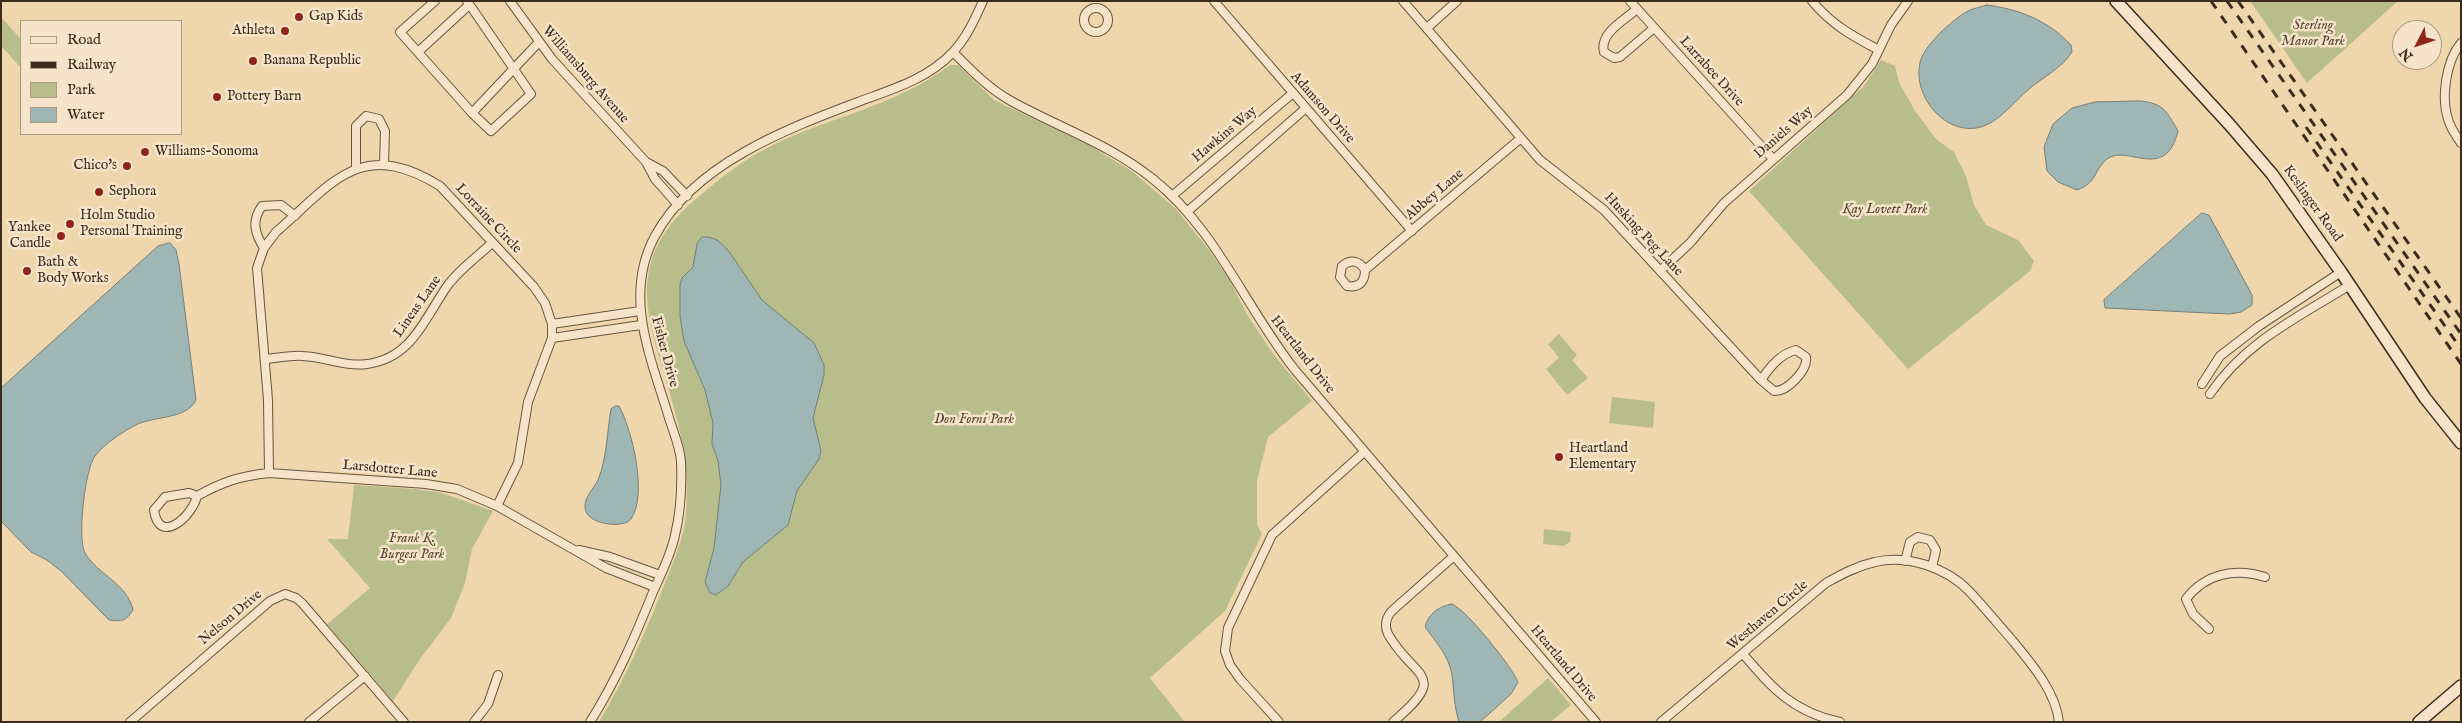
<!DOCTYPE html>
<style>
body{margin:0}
#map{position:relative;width:2462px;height:723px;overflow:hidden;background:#f0d6ac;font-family:"IM FELL English",serif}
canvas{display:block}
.frame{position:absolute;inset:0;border:2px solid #3b2c1d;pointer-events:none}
.legend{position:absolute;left:20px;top:20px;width:162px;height:115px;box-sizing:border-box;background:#f5e4c9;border:1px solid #ab9a84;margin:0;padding:6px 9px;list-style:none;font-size:15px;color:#3b2c1d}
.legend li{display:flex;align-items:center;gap:10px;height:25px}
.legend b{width:25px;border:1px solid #ab9a84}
.north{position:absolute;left:2392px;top:20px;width:50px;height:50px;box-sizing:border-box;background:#f5e4c9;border:1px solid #ab9a84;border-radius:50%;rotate:229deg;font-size:14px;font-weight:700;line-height:20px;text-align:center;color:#3b2c1d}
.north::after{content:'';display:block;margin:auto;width:18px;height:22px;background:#8f2418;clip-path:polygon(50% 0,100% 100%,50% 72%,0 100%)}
</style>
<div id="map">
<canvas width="2462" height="723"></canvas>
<div class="frame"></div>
<ul class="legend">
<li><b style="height:6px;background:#f5e4c9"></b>Road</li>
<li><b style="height:6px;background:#3b2c1d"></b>Railway</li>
<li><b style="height:14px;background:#b7be8c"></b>Park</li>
<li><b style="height:14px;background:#9eb6b4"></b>Water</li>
</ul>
<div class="north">N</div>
</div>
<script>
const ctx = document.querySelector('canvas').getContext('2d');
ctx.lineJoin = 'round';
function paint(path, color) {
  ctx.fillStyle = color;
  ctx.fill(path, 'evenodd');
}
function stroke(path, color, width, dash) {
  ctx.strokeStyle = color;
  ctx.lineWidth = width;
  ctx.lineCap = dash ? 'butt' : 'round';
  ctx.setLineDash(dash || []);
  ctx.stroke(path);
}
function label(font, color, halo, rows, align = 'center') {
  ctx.font = font + ' "IM FELL English",serif';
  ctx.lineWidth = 5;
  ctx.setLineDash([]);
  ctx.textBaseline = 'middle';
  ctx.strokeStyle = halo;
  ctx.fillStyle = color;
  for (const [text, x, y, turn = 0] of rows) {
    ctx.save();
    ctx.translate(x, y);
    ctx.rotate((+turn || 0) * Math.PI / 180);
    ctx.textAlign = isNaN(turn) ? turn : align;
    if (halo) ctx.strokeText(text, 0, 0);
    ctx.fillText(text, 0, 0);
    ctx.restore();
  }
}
paint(new Path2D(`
 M2250,1H2398L2307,83Z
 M1,17L21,39V68L1,46Z
 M1881,60L1895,66L1899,82L1915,111L1937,140L1954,152L1966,176L1974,205L1986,225L2018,240L2034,261L2030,271L1908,369L1749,191L1864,86Z
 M950,65H958L994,100L1089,145L1133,172L1176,209L1206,246L1228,277L1248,316L1274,355L1312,401L1268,437L1257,481V525L1262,534L1225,611L1150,678L1185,722H599C626,677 646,631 665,583C673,562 685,536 686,514C689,476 684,444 674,408C655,333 618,271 688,206C712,185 739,162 767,148C829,116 893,108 950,65Z
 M1559,334L1577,355L1572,360L1588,378L1567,395L1546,369L1559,358L1548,344Z
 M1612,397L1655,402L1653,428L1609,423Z
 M354,485L415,489L442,493L493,511L472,549L465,583L451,618L420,659L393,701L327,624L370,588L327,539H348Z
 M1544,529L1571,532L1570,542L1564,546L1543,544Z
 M1548,678L1571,705L1550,722H1499Z`), '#b7be8c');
const water = new Path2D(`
 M1987,5C2019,9 2049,21 2071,45L2072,52C2062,68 2043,77 2029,89C2015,101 1999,122 1981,127C1946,137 1912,96 1920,63C1923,46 1953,19 1968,11C1974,8 1981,7 1987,5Z
 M2140,101C2164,103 2167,112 2178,131C2165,184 2126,142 2106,160C2092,173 2098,182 2077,190L2058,182L2047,171L2044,147L2053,124L2072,108L2095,102Z
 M2202,213L2209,215L2252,295V305L2241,312L2229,314L2105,308L2104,300Z
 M702,237H709L717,240L728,250L762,300L814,343L824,365V375L813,418L821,451L819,459L797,491L788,525L743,562L728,586L716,595L710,593L705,582L714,548L721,485L718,461L712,444L713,423L705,390L684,341L680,317V285L682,278L693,267L697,244Z
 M170,243L176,250L179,264L196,400C187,419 156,416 138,424C125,430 104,444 95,456C85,469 77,539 85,553C99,576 127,583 133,610C126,621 122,622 109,620L61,571L47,560L31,552L1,521V388L158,246Z
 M616,406H619C632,430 648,494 631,519C624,529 585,525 585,507C584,498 594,488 598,480C607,458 607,432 611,409Z
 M1452,604C1466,609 1512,667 1518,682L1511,694L1480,722H1459C1454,706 1454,691 1452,675C1449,656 1436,642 1425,627C1428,614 1439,606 1452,604Z`);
paint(water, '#9eb6b4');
stroke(water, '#767f78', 1);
const street = new Path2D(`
 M435,1L400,32L472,113L538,43
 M467,1L531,94L491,131L472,113
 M510,1L552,59L646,162L655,179L678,205
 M1214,1L1412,231
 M1403,1L1540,160L1604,210L1761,380L1774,391C1787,392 1808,370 1806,357L1796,350C1780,354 1770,367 1761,380
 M1630,1L1773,159
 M1812,1C1831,24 1852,36 1879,50
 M1084 20a12 12 0 1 1 24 0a12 12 0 1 1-24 0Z
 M1637,9C1625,20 1599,33 1604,52L1614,58L1620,57L1654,28
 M1427,28L1457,1
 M2461,43C2446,61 2441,97 2448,119C2450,127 2456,136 2461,143
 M418,52L469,5
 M953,52C971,70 989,89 1011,101C1060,128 1109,144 1153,179C1217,230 1245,307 1295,370L1596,722
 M646,162L663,171L687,196
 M356,169V126L366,116L379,119L385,131L384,164
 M1172,196L1293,93
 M1188,211L1306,108
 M264,248C255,234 251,221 262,206L281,205L295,216
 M1365,270C1359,260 1350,259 1342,266L1340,277L1347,286C1359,288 1365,282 1365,270L1521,138
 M1660,271L1690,243L1724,203L1847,95L1872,64L1891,25L1908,1
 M552,324L640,311
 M552,338L641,325
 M265,359C278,358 291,355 303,356C325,357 346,367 367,364C413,358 425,317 448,285C460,269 478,256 492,243
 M2202,384L2220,356L2259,326L2341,272
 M2210,394C2245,342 2298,317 2350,285
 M269,473L268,400L257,268L264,248L276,232C333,183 360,137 440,186L534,287L545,303L552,324V338L528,402L518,463L497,506
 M197,496C192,517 159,546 154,510L165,497L189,493L197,496C222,482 240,476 269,473L426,484L457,489L497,506L606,568L655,587
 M579,550L610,557L660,575
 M1905,561L1910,542L1918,537L1930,540L1936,550L1932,567
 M2209,629L2193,614L2186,599C2206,573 2235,568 2265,577
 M1743,654C1773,689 1793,712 1840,722
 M130,722L270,601L285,594L296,598L302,603L404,722
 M309,722L365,676
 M474,722L488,704L498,675
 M590,722C616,681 635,637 653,592C661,574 671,555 675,535C681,511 682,486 681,461C680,448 674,433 670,421C652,360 622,297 655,236C694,164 786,129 858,102C890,90 928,79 952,53C966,39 975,19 983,1
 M1279,722L1240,679L1230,665L1225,651L1228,628L1272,535L1364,452
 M1393,722C1451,673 1414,680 1388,634C1384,625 1386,616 1394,609L1454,556
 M1661,722L1826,583C1842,574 1857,566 1875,562C1907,554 1947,568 1969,591C1984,607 1998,624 2012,640C2031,663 2056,692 2059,722`);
const secondary = new Path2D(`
 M2116,1L2229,124L2272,174L2341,272L2425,398L2461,443
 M2419,722L2461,686`);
stroke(street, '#685641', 10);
stroke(secondary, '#3b2c1d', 14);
stroke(street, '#f5e4c9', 8);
stroke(secondary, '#f5e4c9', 11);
stroke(new Path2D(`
 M2211,1L2461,364
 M2227,1L2461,334
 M2238,1L2461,318
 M2306,127L2461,349`), '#3b2c1d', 3, [9, 9]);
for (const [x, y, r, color] of [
 [299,17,5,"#8f2418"],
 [285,31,5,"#8f2418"],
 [253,61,5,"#8f2418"],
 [217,97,5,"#8f2418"],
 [145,152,5,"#8f2418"],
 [127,166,5,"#8f2418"],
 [99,192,5,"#8f2418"],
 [70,224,5,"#8f2418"],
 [61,236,5,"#8f2418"],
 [27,271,5,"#8f2418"],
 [1559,457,5,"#8f2418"]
]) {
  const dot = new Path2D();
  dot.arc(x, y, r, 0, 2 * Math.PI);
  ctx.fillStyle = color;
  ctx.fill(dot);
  stroke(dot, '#f5e4c9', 2);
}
label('14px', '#3b2c1d', '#f5e4c9', [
 ["Gap Kids",309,17],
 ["Athleta",275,31,"right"],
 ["Banana Republic",263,61],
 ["Pottery Barn",227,97],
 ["Williams-Sonoma",155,152],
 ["Chico's",117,166,"right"],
 ["Sephora",109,192],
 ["Holm Studio",80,216],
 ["Personal Training",80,232],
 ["Yankee",51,228,"right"],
 ["Candle",51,244,"right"],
 ["Bath &",37,263],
 ["Body Works",37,279],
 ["Heartland",1569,449],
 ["Elementary",1569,465]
], 'left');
label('italic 14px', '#544933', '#f5e4c9', [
 ["Sterling",2313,26],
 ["Manor Park",2313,42],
 ["Kay Lovett Park",1885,210],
 ["Don Forni Park",974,420],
 ["Frank K.",412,539],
 ["Burgess Park",412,555]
]);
label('14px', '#3b2c1d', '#f5e4c9', [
 ["Larrabee Drive",1711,72,48],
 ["Williamsburg Avenue",585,75,49],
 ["Adamson Drive",1322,108,49],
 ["Daniels Way",1784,133,-41],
 ["Hawkins Way",1225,135,-40],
 ["Abbey Lane",1435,195,-40],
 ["Keslinger Road",2312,204,54],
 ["Lorraine Circle",488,219,47],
 ["Husking Peg Lane",1643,235,47],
 ["Lineas Lane",418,307,-55],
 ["Fisher Drive",664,352,75],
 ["Heartland Drive",1302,355,52],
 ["Larsdotter Lane",390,470,5],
 ["Westhaven Circle",1768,616,-40],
 ["Nelson Drive",231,618,-40],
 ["Heartland Drive",1563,664,50]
]);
</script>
